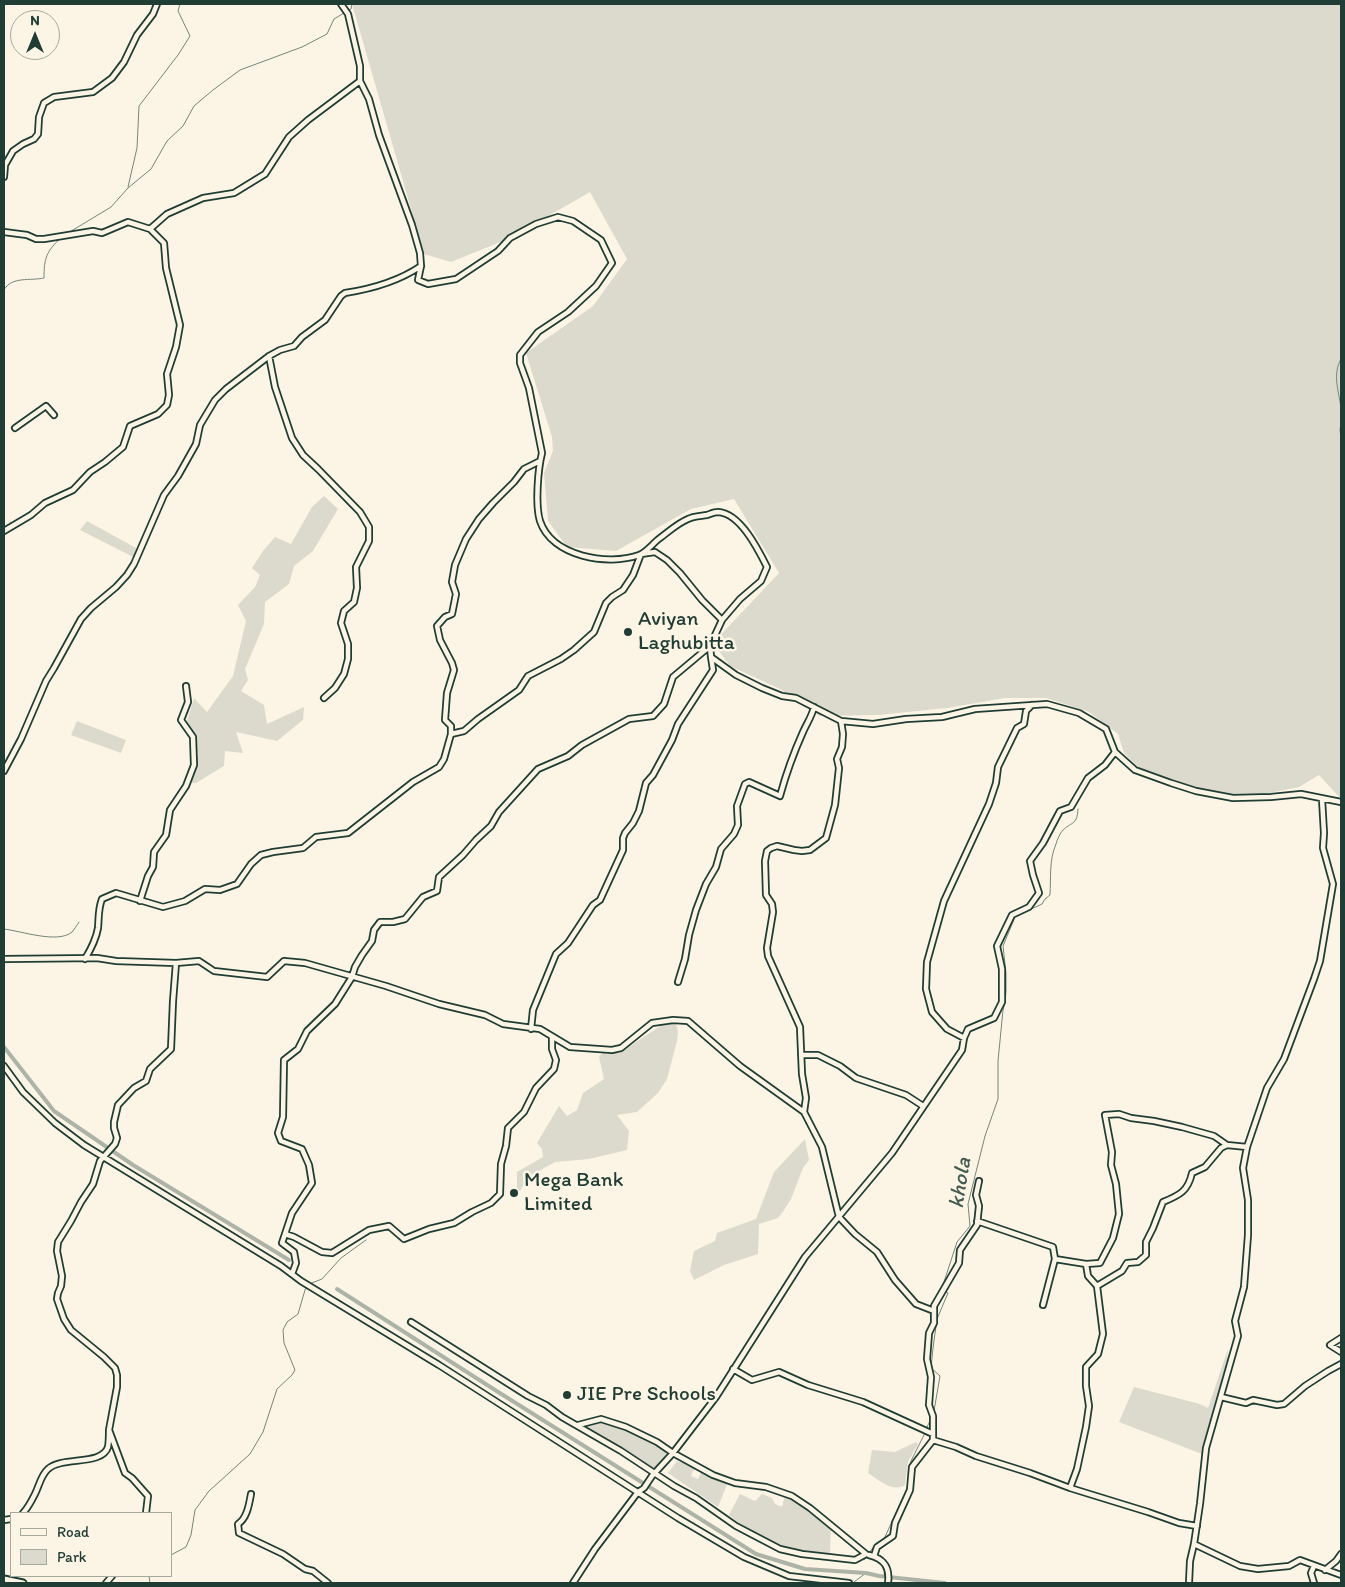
<!DOCTYPE html>
<style>
body{margin:0}
#map{position:relative;width:1345px;height:1587px;overflow:hidden;background:#fcf5e5;font-family:Itim,sans-serif}
canvas{display:block}
.frame{position:absolute;inset:0;border:5px solid #1f3d34;pointer-events:none}
.legend{position:absolute;left:10px;top:1512px;width:162px;height:65px;box-sizing:border-box;background:#fcf5e5;border:1px solid #a4ab9e;margin:0;padding:6px 9px;list-style:none;font-size:15px;color:#1f3d34}
.legend li{display:flex;align-items:center;gap:10px;height:25px}
.legend b{width:25px;border:1px solid #a4ab9e}
.north{position:absolute;left:10px;top:10px;width:50px;height:50px;box-sizing:border-box;background:#fcf5e5;border:1px solid #a4ab9e;border-radius:50%;rotate:0deg;font-size:14px;font-weight:700;line-height:20px;text-align:center;color:#1f3d34}
.north::after{content:'';display:block;margin:auto;width:18px;height:22px;background:#1f3d34;clip-path:polygon(50% 0,100% 100%,50% 72%,0 100%)}
</style>
<div id="map">
<canvas width="1345" height="1587"></canvas>
<div class="frame"></div>
<ul class="legend">
<li><b style="height:6px;background:#fcf5e5"></b>Road</li>
<li><b style="height:14px;background:#dcdacc"></b>Park</li>
</ul>
<div class="north">N</div>
</div>
<script>
const ctx = document.querySelector('canvas').getContext('2d');
ctx.lineJoin = 'round';
function paint(path, color) {
  ctx.fillStyle = color;
  ctx.fill(path, 'evenodd');
}
function stroke(path, color, width, dash) {
  ctx.strokeStyle = color;
  ctx.lineWidth = width;
  ctx.lineCap = dash ? 'butt' : 'round';
  ctx.setLineDash(dash || []);
  ctx.stroke(path);
}
function label(font, color, halo, rows, align = 'center') {
  ctx.font = font + ' Itim,sans-serif';
  ctx.lineWidth = 5;
  ctx.setLineDash([]);
  ctx.textBaseline = 'middle';
  ctx.strokeStyle = halo;
  ctx.fillStyle = color;
  for (const [text, x, y, turn = 0] of rows) {
    ctx.save();
    ctx.translate(x, y);
    ctx.rotate((+turn || 0) * Math.PI / 180);
    ctx.textAlign = isNaN(turn) ? turn : align;
    if (halo) ctx.strokeText(text, 0, 0);
    ctx.fillText(text, 0, 0);
    ctx.restore();
  }
}
paint(new Path2D(`
 M352,4H1341V799L1319,775L1299,787L1239,799L1148,777L1124,753L1118,734L1089,712L1046,698H1005L947,708L878,715L819,716L780,689L730,666L713,643L779,573L734,499L691,509L616,551L567,547L548,521L544,473L553,451L552,437L526,353L593,306L627,259L590,192L510,238L451,262L424,254Z
 M324,496L338,509L313,551L294,566L289,584L265,602L264,624L245,669L248,680L241,691L264,705L267,724L304,707L303,720L277,741L236,732L243,753L225,751L224,766L196,783H191C199,757 200,745 187,721L194,698L207,712L233,676L246,621L238,605L255,587L260,575L252,568L263,551L275,537L291,544L312,507Z
 M87,521L138,549L135,558L80,530Z
 M77,721L126,740L121,753L71,735Z
 M676,1023L678,1032L677,1041L667,1079L658,1093L637,1112L617,1115L629,1131L627,1150L589,1159L555,1162L528,1177L519,1193L517,1192V1172L543,1157L542,1149L537,1143L559,1106L567,1116L577,1110L583,1093L604,1079L599,1057L603,1052L620,1053L663,1024Z
 M805,1139L809,1160L803,1168L791,1199L784,1210L778,1218L759,1224L758,1254L724,1265L694,1280L690,1271L694,1251L715,1241L717,1233L756,1219L774,1172Z
 M1228,1349L1227,1369L1202,1454L1119,1422L1134,1387L1200,1404L1208,1408Z
 M601,1420L631,1431L670,1451L655,1470L581,1425Z
 M916,1442L918,1444L908,1462L905,1485C892,1493 879,1480 868,1473L872,1450L895,1452Z
 M684,1459L698,1468L693,1471L691,1476L698,1479L702,1470L728,1482L718,1507L668,1473L677,1461L682,1463Z
 M740,1494L755,1501L762,1494L772,1498L775,1504L782,1507L785,1495L802,1503L831,1525L830,1556L786,1548L752,1533L729,1515Z`), '#dcdacc');
stroke(new Path2D(`
 M347,11L351,9L352,4
 M128,187L137,148L139,106L178,55L190,36L178,11L180,4
 M68,233L111,207L128,188L151,169L167,141L183,126L194,106L213,90L240,70L302,47L327,34L334,19L344,13
 M4,290C11,276 31,281 44,278C44,259 46,251 61,238
 M1341,359C1332,374 1339,392 1341,408
 M1341,422L1340,430L1341,438
 M4,929C21,931 58,944 72,932C74,930 77,925 79,922
 M942,1288L957,1242L970,1226L968,1204L985,1136L998,1099V1061L1003,1010L1005,1002L1006,991V973L1003,946L1015,917L1020,913L1027,911L1042,904L1045,899L1050,895C1051,878 1049,860 1056,844C1057,840 1060,833 1063,830C1073,821 1077,825 1078,809
 M934,1411L940,1376L931,1368L933,1348L937,1319L948,1293L944,1291
 M926,1429L931,1419
 M910,1465L911,1461L925,1433
 M869,1553L875,1545L884,1539L907,1489L910,1469
 M171,1555L186,1547L191,1535L195,1510L209,1491L250,1454L263,1432L277,1389L292,1375L295,1370L284,1343L283,1330L287,1322L298,1314L305,1290L309,1284L322,1279L341,1258L366,1240
 M864,1560L867,1556
 M149,1576L150,1583
 M854,1582L866,1573`), '#758479', 1);
stroke(new Path2D(`
 M4,1047L54,1111L133,1165L289,1260
 M337,1289L495,1390L756,1554L805,1569L866,1573L879,1576L945,1583`), '#aeb3a7', 4);
const minor = new Path2D(`
 M341,4L348,14L360,66V81L369,99L379,135L412,225L420,253L421,266L418,280L428,284L456,279L498,251L510,238L536,224L558,217L573,221L601,240L612,263L596,286L568,312L538,332L520,355V363L529,388L542,453C538,469 535,505 540,521C552,557 608,566 639,555C647,552 653,543 660,538C668,532 678,523 688,519C693,516 701,516 707,515C710,514 714,512 718,512C740,513 758,549 767,567L761,581L740,599L722,620L710,646L711,657L736,675L762,688L782,696L796,698L841,721L873,724L906,719L942,717L975,709L1047,704L1079,713L1106,729L1115,752L1135,770L1171,783L1196,791L1233,798L1271,797L1301,794L1341,802
 M4,177L5,165L13,151L23,144L34,139L38,134L39,117L44,103L54,97L93,92L112,78L124,62L137,35L153,14L157,4
 M150,229L167,214L203,198L234,193L265,174L289,137L308,120L360,81
 M4,232L27,235L36,239H44L93,231L102,233L128,222L150,229L164,243L166,268L180,325L176,347L167,374L169,395L167,405L158,414L130,426L123,447L105,462L90,472L73,490L45,503L31,515L4,531
 M269,356L275,387L292,438L303,455L318,469L360,512L369,527V541L356,567L357,588L354,602L344,611L341,623L348,644V659L344,674L335,688L324,698
 M15,428L46,406L54,415
 M451,734V726L445,720L447,693L454,670L452,663L440,640L437,626L445,617L452,614L456,594L452,582L455,565L466,539L479,519L493,503L514,482L524,469L540,461
 M4,771L21,739L46,681L54,668L81,619L91,608L116,587L127,575L134,564L164,495L178,476L196,444L200,425L215,400L226,389L269,356L280,350L294,346L302,337L325,320L341,296L345,293C371,289 399,281 421,266
 M140,901L148,876L153,867L154,852L166,835L170,810L186,786L194,765L193,737L181,720L188,702L186,686
 M4,959L97,958L116,961L176,963L199,961L214,971L267,977L284,961L305,963L386,986L439,1004L485,1015L503,1024L540,1029L570,1047L612,1050L621,1048L652,1023L673,1020L688,1021L740,1066L804,1112L822,1147L839,1217L855,1234L877,1252L895,1280L916,1304L934,1311V1323L929,1333L927,1359L931,1377L929,1405L933,1416V1440L956,1447L976,1456L1030,1473L1070,1488L1148,1512L1179,1523L1197,1526
 M85,959C91,949 96,940 98,928C99,917 98,909 102,899L116,893L163,907L185,901L205,889L220,890L237,884L251,864L261,855L273,852L303,848L316,837L348,833L413,782L439,767L444,759L451,734L464,731L478,719L519,690L528,676L561,659L574,650L594,632L606,603L612,597L623,590L633,575L641,554L655,552L667,560L680,573L702,600L722,620
 M678,982L685,959L689,935L696,910L706,884L716,867L721,849L734,834L738,825L737,806L745,784L749,782L780,796C786,774 794,752 803,732C807,723 812,716 814,707
 M531,1029L533,1010L556,954L568,943L593,905L600,900L623,850V838L625,833L633,823L639,811L646,783L653,775L672,740L678,724L713,670L711,657
 M964,1038L947,1029L932,1012L926,989L927,962L944,901L989,804L996,783L998,767L1017,728L1024,724L1026,711L1032,705
 M801,1055H818L840,1066L856,1078L906,1095L923,1106
 M4,1066L23,1092L55,1123L84,1145L281,1266L301,1281L439,1365L678,1518L744,1557L789,1576L849,1583
 M804,1112L806,1098L802,1074L800,1027L768,956L767,948L773,912L772,904L766,895L765,861L767,851L771,848L777,846L794,850L802,851L810,850L826,838L835,805L839,768L837,759L842,747L843,734L841,721
 M977,1221L1053,1247L1055,1259L1086,1264L1088,1276L1097,1286
 M285,1234L294,1237L322,1252L332,1253L369,1230L389,1226L404,1239L429,1229L454,1223L472,1212L491,1203L500,1194L501,1164L506,1146L508,1128L524,1112L536,1088L554,1069L556,1060L552,1049V1037
 M1086,1264L1100,1263L1113,1238L1119,1214L1116,1184L1111,1165L1112,1152L1105,1115L1119,1114L1131,1118L1154,1121L1182,1127L1214,1136L1227,1145
 M292,1274L296,1263L294,1252L282,1243L292,1213L312,1183L309,1165L302,1149L281,1141L278,1133L283,1117L284,1060L298,1049L307,1031L335,1004L352,977L355,967L362,955L372,941L374,930L380,922H393L405,919L423,897L437,891L439,877L463,855L476,840L491,826L499,812L538,769L568,756L582,745L629,719L653,716L664,704L673,677L710,646
 M1043,1305L1055,1259
 M934,1311V1306L959,1263L960,1250L977,1225L979,1206L976,1195L979,1181
 M411,1322L528,1396L546,1405L562,1417L621,1451L674,1486L696,1498L736,1526L780,1549L802,1554L855,1560L866,1554L810,1508L792,1496L766,1487L735,1483L713,1475L673,1453L657,1442L626,1427L601,1419L578,1425
 M1341,1338L1330,1345L1341,1352
 M733,1369L752,1380L779,1372L808,1385L863,1402L933,1434
 M1221,1397L1246,1403L1253,1400L1277,1405L1284,1404L1305,1386L1328,1371L1341,1364
 M1070,1488L1077,1469L1086,1427L1089,1406L1086,1386V1367L1098,1354L1103,1334L1097,1286L1122,1271L1127,1263L1138,1262L1146,1255V1242L1153,1228L1163,1202C1180,1195 1188,1191 1192,1173L1205,1167L1221,1148L1227,1145L1247,1147
 M251,1494C249,1505 247,1518 238,1524L239,1533L283,1554L305,1569L313,1571L328,1583
 M23,1513C28,1508 32,1500 35,1494C39,1486 41,1475 48,1469C62,1456 102,1466 108,1447C109,1442 109,1436 109,1431
 M146,1513L148,1496L132,1478L125,1473L109,1430L117,1387V1375L115,1368L104,1357L71,1330L64,1319L57,1299L58,1293L61,1286L62,1276L57,1251L58,1242L71,1221L81,1202L93,1184L100,1161L115,1144L117,1138L114,1128V1122L118,1105L134,1088L146,1081L150,1069L171,1049L173,1001L176,963
 M4,1520L11,1519
 M1194,1544L1240,1566L1258,1569L1289,1566L1300,1560L1341,1575
 M869,1555C885,1559 890,1568 888,1583
 M874,1556L877,1547L893,1536L895,1523L910,1490L912,1467L933,1440
 M1325,1570L1336,1561L1341,1554
 M106,1583L112,1576
 M573,1583L595,1549L638,1492L644,1488L652,1476L673,1453L716,1397L805,1257L892,1153L962,1050L964,1038L968,1029L994,1018L1002,1002V969L997,946L1012,915L1029,907L1039,893L1033,875L1030,861L1043,843L1060,811L1071,807L1088,778L1105,765L1115,752
 M1189,1583L1190,1561L1194,1544L1200,1504L1206,1448L1238,1336L1235,1321L1244,1287L1248,1235V1200L1243,1168L1247,1147L1267,1088L1284,1059L1314,979L1320,961L1333,884L1323,848L1324,833L1322,799
 M1314,1583L1311,1573L1314,1566`);
const tertiary = new Path2D(`
 M4,1579L23,1583`);
stroke(minor, '#1f3d34', 8);
stroke(tertiary, '#1f3d34', 9);
stroke(minor, '#fcf5e5', 4.5);
stroke(tertiary, '#fcf5e5', 5);
for (const [x, y, r, color] of [
 [628,632,5,"#1f3d34"],
 [514,1193,5,"#1f3d34"],
 [567,1395,5,"#1f3d34"]
]) {
  const dot = new Path2D();
  dot.arc(x, y, r, 0, 2 * Math.PI);
  ctx.fillStyle = color;
  ctx.fill(dot);
  stroke(dot, '#fcf5e5', 2);
}
label('21px', '#1f3d34', '#fcf5e5', [
 ["Aviyan",638,620],
 ["Laghubitta",638,644],
 ["Mega Bank",524,1181],
 ["Limited",524,1205],
 ["JIE Pre Schools",577,1395]
], 'left');
label('italic 22px', '#435a51', '#fcf5e5', [
 ["khola",961,1183,-81]
]);
</script>
